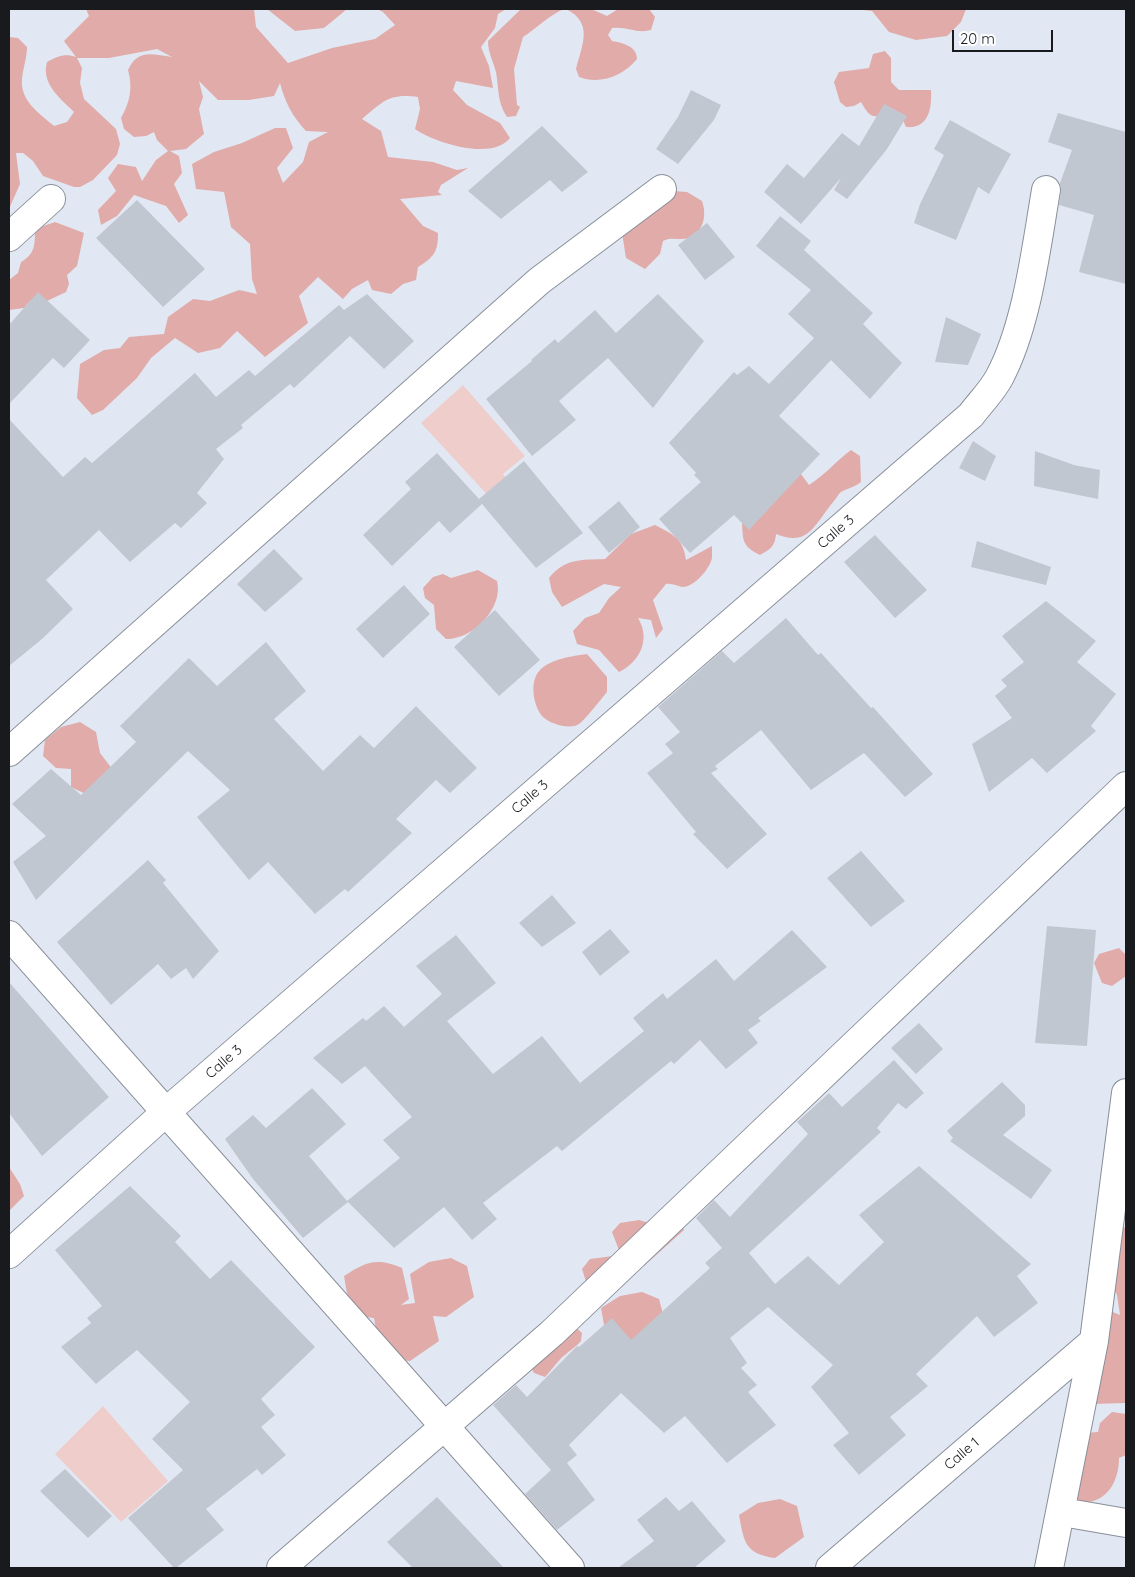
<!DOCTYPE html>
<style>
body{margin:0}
#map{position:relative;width:1135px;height:1577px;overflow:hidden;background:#e2e8f3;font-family:Quicksand,sans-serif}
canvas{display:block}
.frame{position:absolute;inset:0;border:10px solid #181a1e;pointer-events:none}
.scale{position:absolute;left:952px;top:30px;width:101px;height:22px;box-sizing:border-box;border:2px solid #181a1e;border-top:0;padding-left:6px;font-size:15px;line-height:18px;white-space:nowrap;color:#181a1e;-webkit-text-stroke:4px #fff;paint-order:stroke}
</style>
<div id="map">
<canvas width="1135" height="1577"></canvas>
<div class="frame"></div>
<div class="scale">20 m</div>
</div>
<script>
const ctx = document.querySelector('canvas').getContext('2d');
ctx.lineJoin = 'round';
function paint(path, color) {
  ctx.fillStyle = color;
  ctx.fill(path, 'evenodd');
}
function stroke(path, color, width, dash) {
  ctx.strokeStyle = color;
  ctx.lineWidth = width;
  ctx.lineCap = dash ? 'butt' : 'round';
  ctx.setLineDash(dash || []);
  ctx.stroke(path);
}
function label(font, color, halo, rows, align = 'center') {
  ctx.font = font + ' Quicksand,sans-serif';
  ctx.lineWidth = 4;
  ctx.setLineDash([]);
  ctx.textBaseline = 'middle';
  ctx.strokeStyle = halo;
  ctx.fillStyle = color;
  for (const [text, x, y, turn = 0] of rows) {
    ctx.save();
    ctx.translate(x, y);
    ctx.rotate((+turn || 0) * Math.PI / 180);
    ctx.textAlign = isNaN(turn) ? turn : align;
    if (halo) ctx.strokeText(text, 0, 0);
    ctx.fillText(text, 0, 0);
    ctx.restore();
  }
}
paint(new Path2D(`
 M463,385L525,456L503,474L514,487L494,502L421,423Z
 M103,1406L168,1481L121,1522L55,1454Z`), '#efcdcb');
paint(new Path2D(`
 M86,9H254L256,27L288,63L332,48L375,39L395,25L383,12L377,9H506L498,14L495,28L481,47L489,66L493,88L456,81L453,90L467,105L500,123L510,138C492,161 435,143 415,129L420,109L418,97C388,93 383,102 362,119L381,131L388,157L433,162L457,170L468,168L441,185L438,192L442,195L400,199L423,226L438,233C438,252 434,257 418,267L416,280L403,284L391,294L372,290L368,280L352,289L343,299L318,277L299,296L308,323L265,357L237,331L220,348L198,353L175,338L151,358L137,378L103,410L92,415L77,398L80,364L104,350L120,348L129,337L164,334L168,317L193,299L210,301L239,290L257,294L252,279L250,244L231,227L224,192L196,189L192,164L214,152L242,143L275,128H286L293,148L277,168L283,183L303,162L309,142L328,132L306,131C292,116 285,102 280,83L274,96L249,100H218L199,81L203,97L199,109L204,134L186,149L170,151L179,156L182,173L174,184L188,215L179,223L166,206L134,195L117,216L101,225L98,210L116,191L108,178L118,164L136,167L142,181L156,160L168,151L157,140L154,132L146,136L134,137L124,129L121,118C130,102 133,88 128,70C138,48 153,55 172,57L157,49L109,58H77L82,68L80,83L84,99L116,129L120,144L117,155L93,180L80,187H74L43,176L33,161L23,153H16L20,184L9,209V37L18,38L27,47C27,58 23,68 22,79C20,101 39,113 54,126L67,122L74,112C60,98 41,84 47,62C58,56 65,53 76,57L64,41L89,16Z
 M267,9H347L324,28L295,31Z
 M521,9H564C548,16 537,28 523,37L514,69L517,105L520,107L516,116L507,117C497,102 499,89 496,72C493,61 488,52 488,41Z
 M566,9H591L607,16L618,9H649L655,17L651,30C637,34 626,26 612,28L608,35L612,41C623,43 637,46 637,59C623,76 600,85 579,77L576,69C582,45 594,23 566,9Z
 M852,9H851H966L961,22L947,36L916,40L889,32L872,11Z
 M885,51L891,58V82L899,90H931C932,108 929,129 906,127L902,118L888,113C871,119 870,117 861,102L854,106L846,107L840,102L834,82L839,72L869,68L873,54Z
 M660,190L687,192L702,201C707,215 704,232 688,238C679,241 671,236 663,241L660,254L645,269L626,258L622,233Z
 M55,222L84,233L77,266L67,275L69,284L66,292L47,301L31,300L24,308L9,310V280L18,273L21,262C35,254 35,245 35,229Z
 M851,450L860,456L861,482C853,488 848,488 841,492C838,494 836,499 834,501C815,523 809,548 776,534C775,546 771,549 760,555C742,546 743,541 742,522L789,470L801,474L809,485C825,475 836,461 851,450Z
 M655,525C674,535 683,538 686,560L712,546C712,550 712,555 712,558C710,569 693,588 682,587C676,586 673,583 666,584L653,600L663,629L656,638L651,620L638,618C651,639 640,662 619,672L599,650L577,644L573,631L585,618L599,613L609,598L621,587L604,584L562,607L552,592L549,578C565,558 581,560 605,559L631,534Z
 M478,570L497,581C504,608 472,640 446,639L436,629L434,605L425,598L423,588L433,577L443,574L451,578Z
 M587,654L607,677V692C601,699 585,720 579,724C570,730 550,724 543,717C533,706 529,681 540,670C551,659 572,656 587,654Z
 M80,722L96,732L100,753L113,770L88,795L71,787V769L56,768L43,756L45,740L61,727Z
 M1119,948L1126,955V976L1112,986L1102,983L1094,963L1099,954Z
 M9,1167L20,1184L24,1196L9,1211Z
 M680,1216L684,1230L645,1265L628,1273L624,1284L616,1288L589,1291L582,1269L590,1259L613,1256L619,1250L612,1232L620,1223L639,1220L653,1224Z
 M1126,1227V1403L1092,1404L1073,1387L1069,1362L1108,1310L1120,1315L1117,1295L1100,1259L1109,1232Z
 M451,1258L467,1266L474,1297L446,1317L433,1316L439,1341L410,1361C379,1357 379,1346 374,1318C348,1316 348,1298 344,1276C366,1262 376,1257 402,1268L409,1299L401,1305L415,1303L410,1274L429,1262Z
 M642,1292L659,1299L663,1314L649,1344L606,1336L601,1308L620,1296Z
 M571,1323L582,1333L581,1341C576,1347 570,1350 565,1355C559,1359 551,1371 545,1377L534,1373L525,1356Z
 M1112,1412L1126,1414V1455L1119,1458C1119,1483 1105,1506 1077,1502C1070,1501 1062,1497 1055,1494L1085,1433L1098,1432L1100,1423Z
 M780,1499L797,1506L804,1537L775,1558C745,1554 744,1542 739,1515L758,1503Z`), '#e0aba8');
paint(new Path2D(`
 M691,90L721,105L714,120L678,164L656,149L678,117Z
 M884,104L907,116L887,149L847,199L834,190L841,178L801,224L764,192L787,164L804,178L842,133L859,146Z
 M1058,113L1126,132V284L1079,272L1094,215L1059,205L1061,192L1060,183L1072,150L1048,142Z
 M950,120L1011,154L989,194L978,187L956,240L914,223L920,204L944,155L934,149Z
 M542,126L588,172L562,192L550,180L501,219L468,191Z
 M137,200L205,269L163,307L96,238Z
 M780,216L811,241L804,250L873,313L863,324L902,363L870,399L831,360L779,416L820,454L749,530L734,515L690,553L659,519L701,482L694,475L696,473L669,443L734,372L737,375L749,366L769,384L814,338L788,314L811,290L756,246Z
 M707,223L735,257L705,280L678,245Z
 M38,292L90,340L64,368L53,358L9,404V325Z
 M367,294L414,341L384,369L350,336L294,388L290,384L241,425L243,428L216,449L224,459L197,493L207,503L181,528L175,523L130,562L99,530L46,580L73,609L42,639L9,666V419L63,477L85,457L92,463L195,373L216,397L249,370L255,376L339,305L344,310Z
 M658,294L704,341L653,408L608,358L559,401L576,420L532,456L486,399L532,361L531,360L555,339L558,343L595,310L616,333Z
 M946,317L981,334L968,365L935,362Z
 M973,441L996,456L985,481L959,468Z
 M1035,451L1074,465L1100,470L1098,499L1034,486Z
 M437,453L479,499L524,461L583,533L536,568L482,504L450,533L439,521L392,566L363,535L411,489L405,482Z
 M619,501L640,527L609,553L588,527Z
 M875,535L927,590L895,618L844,562Z
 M977,541L1051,567L1046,585L971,567Z
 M274,549L303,579L265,612L237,584Z
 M404,585L430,614L383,658L356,629Z
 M1046,601L1096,641L1077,662L1116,694L1091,726L1096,731L1047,773L1032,758L989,792L972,744L1012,718L995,696L1007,686L1001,680L1024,662L1002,636Z
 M495,610L540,660L499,696L454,647Z
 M786,618L818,655L821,653L871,708L873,707L933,774L905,797L864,753L811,790L761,730L715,766L718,769L711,773L767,834L727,869L693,834L696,832L647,773L673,753L665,744L680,732L658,707L722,651L734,663Z
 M266,642L306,691L274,719L323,771L360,735L374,748L416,706L477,768L450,793L436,780L396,819L412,833L348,892L345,889L315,914L268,862L249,880L197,817L230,790L188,751L36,900L13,862L46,836L12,804L51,769L81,795L136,742L120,726L189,658L217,686Z
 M861,851L905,901L871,927L827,878Z
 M148,860L166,880L163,883L219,951L193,979L186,968L171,979L158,964L111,1005L57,942Z
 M552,895L576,923L542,947L519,923Z
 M1047,926L1096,930L1087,1046L1035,1043Z
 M610,929L630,952L600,976L582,952Z
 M792,930L827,967L758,1018L761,1021L748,1030L758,1043L726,1069L700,1040L674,1064L671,1061L562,1151L557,1146L483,1203L497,1219L472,1240L444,1207L394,1248L347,1201L348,1202L303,1238L253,1179L225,1139L253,1115L266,1128L312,1088L346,1124L309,1156L347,1201L400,1158L383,1140L412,1117L365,1066L342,1084L313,1058L363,1018L366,1021L384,1006L404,1027L442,994L416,966L456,935L496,983L447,1021L493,1074L542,1036L580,1083L644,1031L633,1018L663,993L667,999L716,959L734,981Z
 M9,982L109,1097L42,1156L9,1113Z
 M919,1023L943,1049L916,1074L891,1048Z
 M894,1060L924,1093L906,1109L898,1103L877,1128L881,1132L749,1253L775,1284L808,1256L839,1285L884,1242L859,1215L919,1166L1031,1264L1017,1276L1038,1303L994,1337L977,1316L916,1374L928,1386L890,1417L906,1435L859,1475L833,1445L849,1433L811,1387L833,1365L768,1307L730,1338L747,1363L741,1368L757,1385L748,1392L776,1425L727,1463L685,1416L664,1433L621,1393L569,1445L577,1455L567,1463L595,1500L557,1530L525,1494L551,1470L493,1405L516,1385L527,1397L577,1346L579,1347L612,1318L631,1340L710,1268L705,1263L722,1248L696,1218L714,1200L730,1217L808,1134L797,1122L829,1093L842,1107Z
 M1002,1082L1025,1105V1116L1003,1135L1052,1170L1031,1199L950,1141L953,1138L947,1131Z
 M130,1186L181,1236L175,1242L210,1279L231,1260L315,1347L261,1399L275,1415L261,1427L286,1455L262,1475L257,1469L206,1509L224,1530L176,1568H174L128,1518L183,1470L152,1439L190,1402L137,1350L96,1384L61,1347L91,1323L87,1318L102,1306L55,1250Z
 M65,1469L112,1516L88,1538L40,1491Z
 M437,1497L504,1568H413L387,1542Z
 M666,1497L679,1511L692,1501L726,1541L694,1568H618L654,1541L637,1520Z`), '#c1c7d1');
const street = new Path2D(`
 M9,237L51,199
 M9,752L539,281L662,189
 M9,935L570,1568
 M9,1254L166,1112L971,415C980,403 992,391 999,378C1027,326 1036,249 1046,190
 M1062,1512L1126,1523
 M281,1568L552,1333L1126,786
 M830,1568L1094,1341
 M1049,1568L1094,1341L1126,1093`);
stroke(street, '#898f99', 30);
stroke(street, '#fff', 28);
label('14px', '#181a1e', '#fff', [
 ["Calle 3",836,532,-41],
 ["Calle 3",530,797,-41],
 ["Calle 3",224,1062,-41],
 ["Calle 1",962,1454,-41]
]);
</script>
